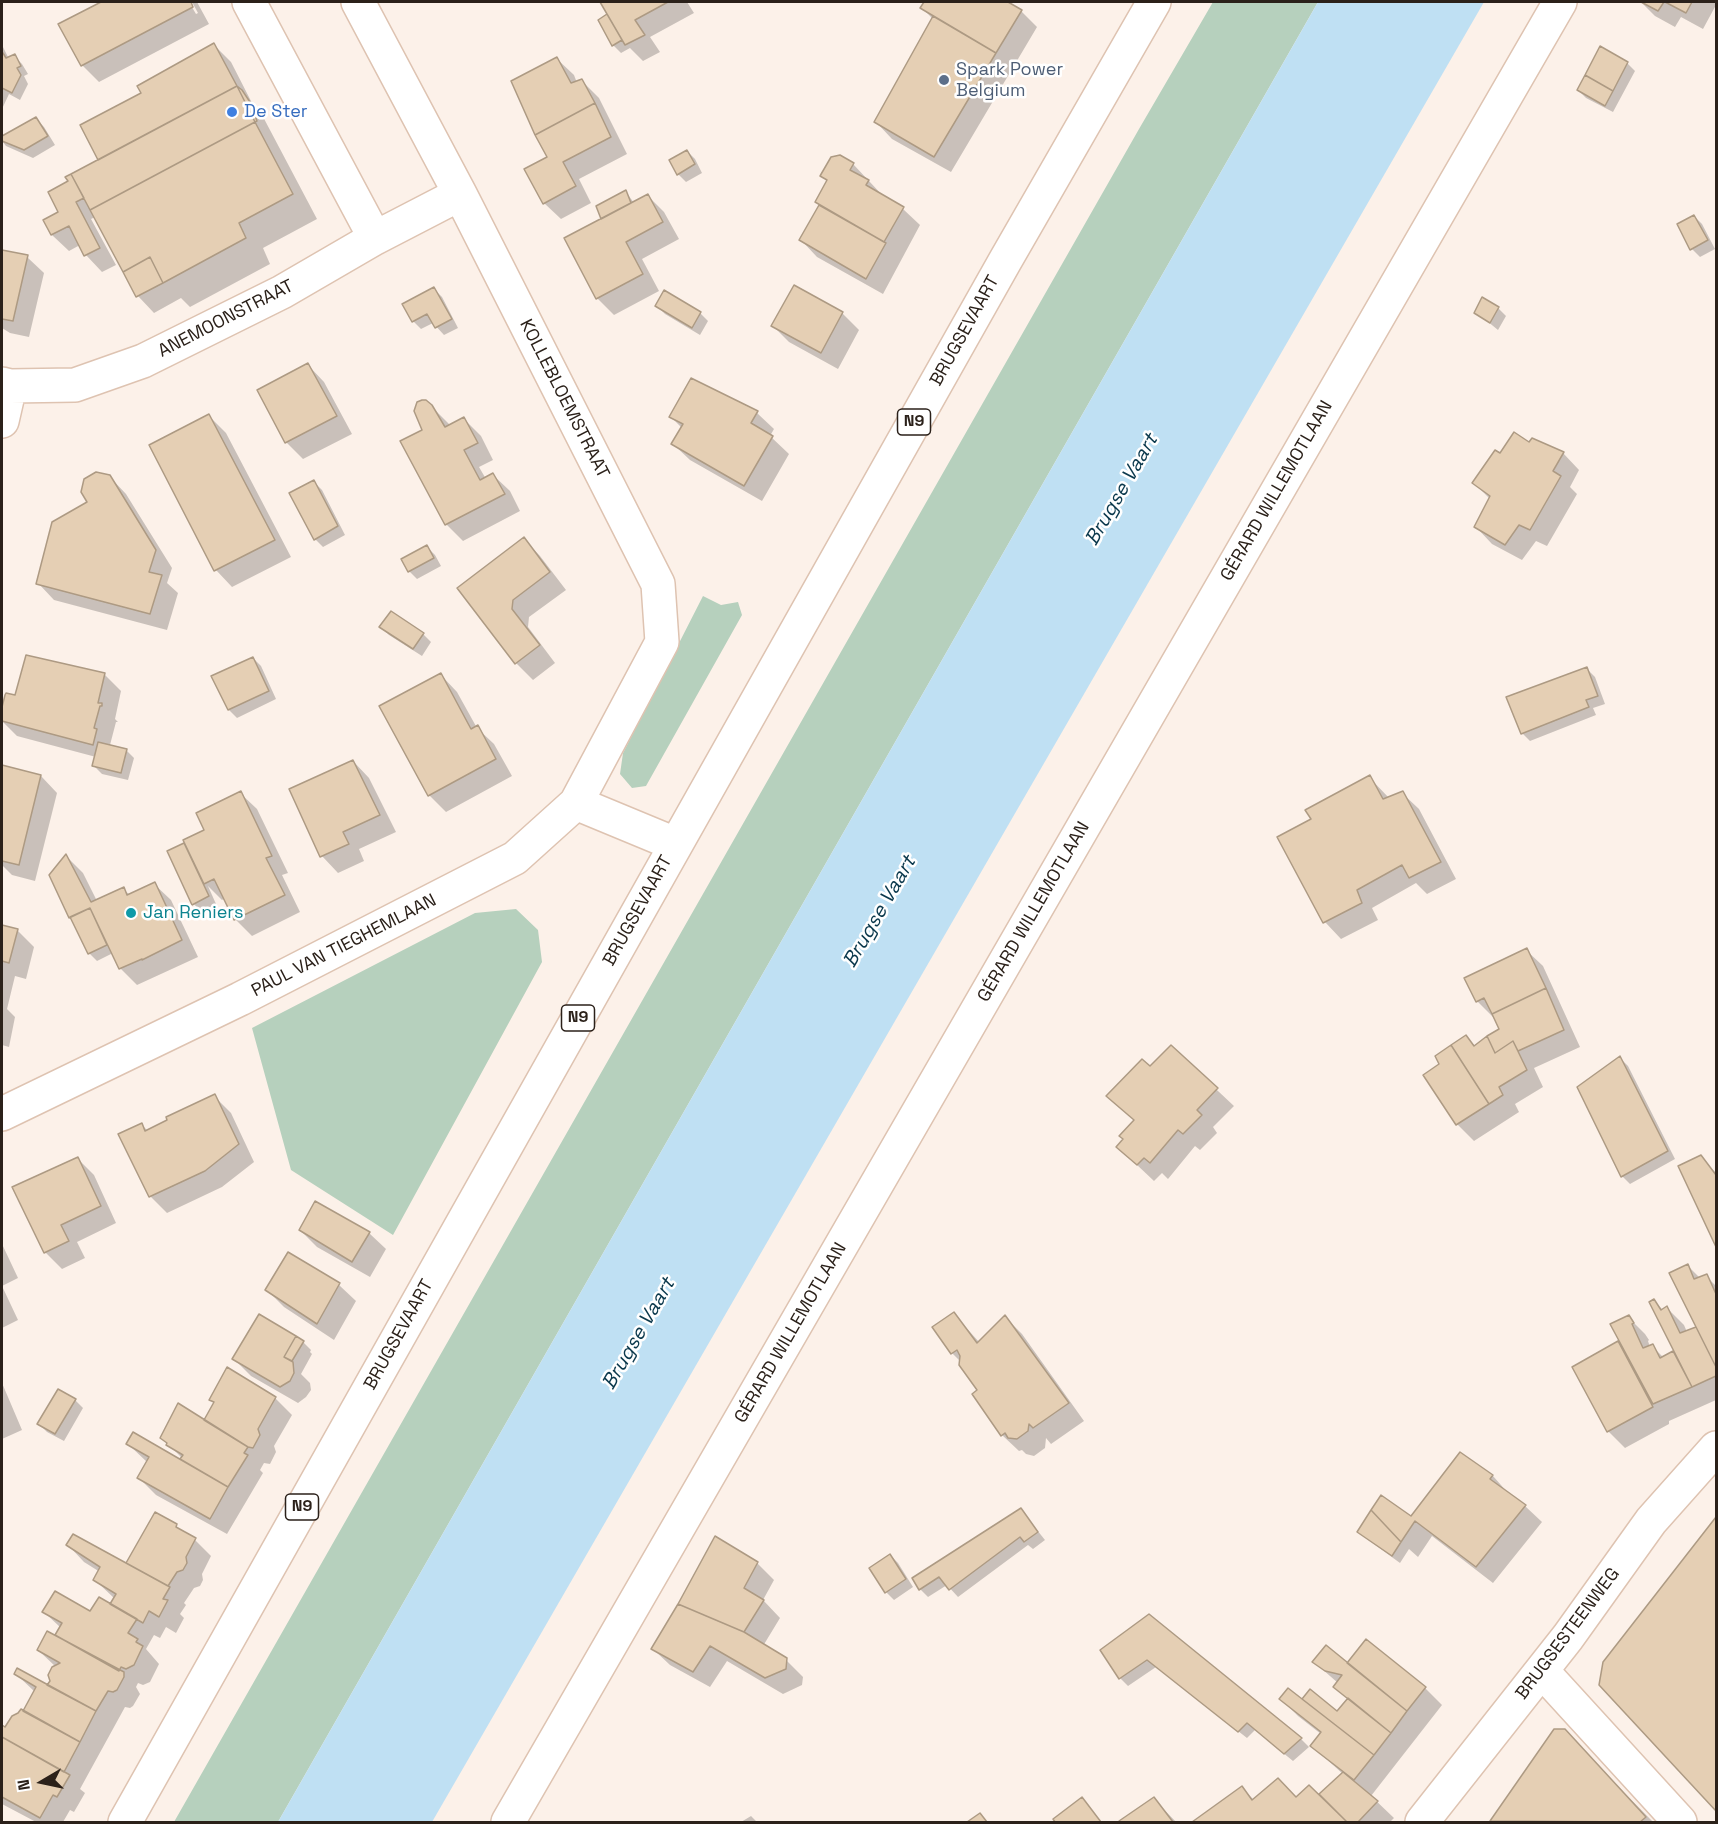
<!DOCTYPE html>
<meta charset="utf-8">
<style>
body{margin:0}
#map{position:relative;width:1718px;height:1824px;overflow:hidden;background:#fcf1e9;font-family:"Space Grotesk",sans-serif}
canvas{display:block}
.frame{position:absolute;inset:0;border:3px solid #2b211a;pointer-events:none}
.north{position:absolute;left:12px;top:1752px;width:60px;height:60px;-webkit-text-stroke:4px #fff;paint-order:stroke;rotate:261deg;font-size:16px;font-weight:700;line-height:24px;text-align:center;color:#2b211a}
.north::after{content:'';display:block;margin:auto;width:21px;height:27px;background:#2b211a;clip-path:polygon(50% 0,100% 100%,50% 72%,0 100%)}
</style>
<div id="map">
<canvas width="1718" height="1824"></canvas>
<div class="frame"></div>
<div class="north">N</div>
</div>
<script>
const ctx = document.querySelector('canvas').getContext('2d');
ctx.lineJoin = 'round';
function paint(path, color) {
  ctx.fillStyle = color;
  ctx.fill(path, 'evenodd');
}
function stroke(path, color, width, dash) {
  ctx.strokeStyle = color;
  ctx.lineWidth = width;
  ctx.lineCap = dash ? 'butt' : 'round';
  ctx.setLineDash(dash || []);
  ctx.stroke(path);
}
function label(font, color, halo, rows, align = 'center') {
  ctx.font = font + ' "Space Grotesk",sans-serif';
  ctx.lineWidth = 5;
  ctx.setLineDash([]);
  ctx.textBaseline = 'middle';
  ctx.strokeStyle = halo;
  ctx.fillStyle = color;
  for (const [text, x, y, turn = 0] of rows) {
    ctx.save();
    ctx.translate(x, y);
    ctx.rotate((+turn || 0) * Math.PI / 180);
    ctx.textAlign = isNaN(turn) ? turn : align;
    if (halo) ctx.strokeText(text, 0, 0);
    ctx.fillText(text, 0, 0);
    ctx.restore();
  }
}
paint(new Path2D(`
 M1213,2H1318L278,1822H174L1139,129Z
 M703,596L721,605L738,602L742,615L646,786L632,788L620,774L623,753Z
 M516,909L538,930L542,962L393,1235L291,1170L252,1028L475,913Z`), '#b6d0bd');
paint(new Path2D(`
 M1318,2H1484L432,1822H278Z`), '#bfe0f3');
paint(new Path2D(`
 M105,2H189L196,14L198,13L192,2H197L209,24L99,82L82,65L60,25Z
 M602,2H687L694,13L650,37L660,52L643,61L630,48L621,53L613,45L607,15L613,20Z
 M925,2H1004L1021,11L1037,27L951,172L892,139L876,122L933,19L922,8Z
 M1641,2H1716V5L1703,29L1681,17L1675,27L1655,16Z
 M2,45L9,59L14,56L22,64L28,74L24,76L28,84L20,100L9,94L2,109Z
 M214,45L231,62L252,103L261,113L317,219L263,248L270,264L190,307L181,298L154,313L138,296L95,217L91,219L116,265L102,272L86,255L80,245L69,251L52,235L45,221L60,213L70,182L100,160L143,93Z
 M557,59L574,75L577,83L582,81L599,98L627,154L579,179L591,203L561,219L544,203Z
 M1627,63L1635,71L1613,112L1586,98L1578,90Z
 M36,119L44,127L55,145L33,158L6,146L2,141V138Z
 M687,151L695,159L702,173L686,182L678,174Z
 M853,164L884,197L903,209L920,225L883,294L817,257L801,240L820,205L817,202L828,181L822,175Z
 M626,192L634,203L648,196L664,212L679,239L642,259L659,291L614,315L597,298L602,220Z
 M1694,216L1702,224L1715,249L1700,257L1692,249Z
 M2,251L27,257L44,273L29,337L10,333L2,328Z
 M795,287L842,313L859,330L838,369L789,342L772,325Z
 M434,289L442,297L458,328L444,335L433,323L421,329L413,321Z
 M657,306L700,313L708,321L700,335L665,314Z
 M1498,308L1506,316L1498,330L1476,312Z
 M308,365L324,382L352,434L303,459L287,443L259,391Z
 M692,380L757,413L774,429L770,436L789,454L762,501L690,460L673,444L682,428L671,417Z
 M431,406L451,426L464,419L481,436L493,460L479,467L486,479L493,475L510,491L520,511L463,541L446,524Z
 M209,416L226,433L291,557L232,587L216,570L151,446Z
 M1530,444L1563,453L1579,470L1570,487L1577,494L1547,546L1536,541L1522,560L1492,544L1476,527L1490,499L1474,483L1500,455Z
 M109,476L126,494L172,568L167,583L178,593L167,630L54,600L38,583L89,503Z
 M314,482L322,490L345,535L323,547L315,539Z
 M524,539L540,556L566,590L529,617L528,627L555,663L533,680L516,663L459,589Z
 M427,547L435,555L441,566L417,579L409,571L403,559Z
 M381,627L423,634L431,642L422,656L389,635Z
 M27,656L105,675L121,691L115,719L118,722H116L110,745L126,750L134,758L128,780L102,774L94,766L96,757L17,736L2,721V713L7,695L16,697Z
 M253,658L261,666L276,699L237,718L229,710L213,677Z
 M1587,669L1595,677L1605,704L1593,708L1596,715L1530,741L1522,733Z
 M441,675L457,692L477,728L494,744L512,776L446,812L429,795Z
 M353,761L369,778L396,832L359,849L364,861L338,873L322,856Z
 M2,766L41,776L57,793L35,881L12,875L2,865Z
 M1369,777L1389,798L1402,793L1419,809L1456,879L1427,894L1416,883L1372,908L1378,920L1341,939L1325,922L1279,838L1313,820Z
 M240,793L257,809L288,873L282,875L300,912L252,936L235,919L225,898L222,900L208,886L216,904L201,912L194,904L183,844L188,849Z
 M66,856L83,873L97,901L123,889L130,895L154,884L171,900L198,957L137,985L120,968L113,953L97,961L89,953Z
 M2,927L17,930L34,947L26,979L15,976L7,1009L15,1017L9,1047L2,1045Z
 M1526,950L1543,966L1580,1047L1534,1068L1543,1087L1515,1104L1519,1112L1474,1141L1457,1124L1441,1064L1466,1037L1476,1047L1500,1030L1494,1018L1477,1001Z
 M1171,1047L1234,1106L1213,1127L1217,1133L1200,1150L1195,1146L1168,1179L1162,1173L1154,1181L1118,1147L1125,1139L1135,1121L1125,1112Z
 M1620,1058L1628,1066L1675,1159L1630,1184L1622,1176Z
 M214,1096L231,1113L254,1162L222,1187L167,1213L151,1197L121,1135L142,1125L148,1131Z
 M1701,1157L1716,1173V1243L1680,1167Z
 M77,1158L94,1175L116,1223L77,1242L85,1258L62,1269L45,1252Z
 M300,1230L369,1233L386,1249L370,1277L317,1247Z
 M2,1244L18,1278L2,1286L18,1320L2,1328Z
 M288,1254L339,1285L356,1301L334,1340L284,1307L267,1290Z
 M1688,1266L1700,1278L1706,1276L1716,1286V1400L1669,1421V1424L1625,1448L1608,1431L1574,1367L1620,1341L1628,1317L1645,1334L1649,1340L1648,1341L1650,1347L1652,1346L1664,1358L1675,1352L1654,1301L1663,1310L1667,1308L1684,1325L1687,1332L1698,1327Z
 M954,1314L979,1342L1005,1317L1022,1334L1084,1421L1051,1444L1046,1438L1045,1448L1034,1456L1026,1454L1022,1450L1019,1451L1002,1435L979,1391L961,1362L952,1353L934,1328Z
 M303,1342L311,1350L310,1352L312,1354L301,1374L310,1383L311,1390L306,1397L298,1403L251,1376L234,1359Z
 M2,1383L22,1430L2,1439Z
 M275,1398L292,1415L274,1446L276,1452L270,1464L264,1463L260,1470L263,1473L227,1534L156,1495L139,1478L148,1463L128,1444L180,1461L182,1458L162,1438L205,1422L215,1404L211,1400Z
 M75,1400L83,1408L64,1441L47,1432L39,1424Z
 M1460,1454L1493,1476L1508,1493L1525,1506L1542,1522L1493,1583L1432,1536L1418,1557L1409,1549L1400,1563L1367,1539L1359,1531L1412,1518Z
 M1021,1510L1045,1540L1033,1549L1028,1545L958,1597L947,1585L928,1597L920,1589Z
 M1716,1519V1808L1601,1684L1604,1663Z
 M176,1526L184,1534L195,1540L211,1556L202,1574L203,1580L200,1586L194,1588L184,1603L186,1605L180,1614L184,1618L176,1633L166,1627L160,1638L154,1635L146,1649L159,1664L150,1682L143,1685L138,1683L136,1687L140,1694L133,1706L130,1708L125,1707L80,1789L85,1793L74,1812L70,1810L63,1822H36L2,1804V1727L6,1729L24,1713L35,1692L16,1674L48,1686L52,1681L56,1667L38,1650L56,1637L61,1628L44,1612L90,1613L111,1606L115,1599L95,1580L100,1572L84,1562L68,1545L126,1565Z
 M890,1555L898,1563L913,1587L894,1600L886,1592Z
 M757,1563L774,1580L763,1600L780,1618L763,1646L786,1660L803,1677L802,1685L783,1694L727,1661L710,1687L670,1665L653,1649Z
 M1149,1616L1301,1739L1309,1747L1293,1761L1255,1730L1247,1738L1156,1667L1128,1686L1120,1678Z
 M1366,1641L1425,1688L1442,1705L1371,1796L1394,1818L1390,1822H1346L1347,1821L1343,1774L1312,1746L1321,1734L1298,1716L1281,1699L1302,1701L1337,1713L1348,1699L1338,1683L1314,1662L1347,1665Z
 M1555,1731H1564L1653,1822H1493L1492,1821Z
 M1309,1787L1345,1822H1194L1242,1788L1254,1800L1296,1799Z
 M1082,1799L1101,1822H1057L1055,1819Z
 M1154,1799L1176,1822H1122V1821Z
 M751,1816L757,1822H741Z`), '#0003');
const building = new Path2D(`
 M101,2H191L193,7L81,66L58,24Z
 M600,2H668L635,20L645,35L625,45Z
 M924,2H1008L1022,10L996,53L920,8Z
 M1641,2H1664L1658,11Z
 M1665,2H1692L1686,13Z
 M607,14L622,40L612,46L598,20Z
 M933,16L996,53L934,157L874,122Z
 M214,43L237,86L98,160L80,125L141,93L137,86Z
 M1600,46L1628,62L1613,91L1585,75Z
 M2,53H3L6,58L15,54L21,66L17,68L21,75L12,93L2,88Z
 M557,57L571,83L582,79L595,103L535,135L511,81Z
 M1585,75L1613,91L1605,106L1577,90Z
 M237,86L255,122L90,210L71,174Z
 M237,86L242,90L250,102L257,121L255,122Z
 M595,103L611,137L563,162L576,186L543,204L524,169L547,157L535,135Z
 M36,117L48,136L24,150L2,141V136Z
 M255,122L293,194L239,223L246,238L163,283L150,257L123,272L90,210Z
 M687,150L695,164L677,175L669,160Z
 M840,155L854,163L850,170L869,180L866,185L904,207L884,242L815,202L827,180L820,176L831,157Z
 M71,174L84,198L76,202L100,248L84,256L69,226L51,235L43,220L58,212L48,192L68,181L65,177Z
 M626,190L631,203L601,219L596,206Z
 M648,194L663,222L626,242L643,274L596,299L564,238Z
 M819,205L886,243L866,279L799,240Z
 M1694,215L1708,240L1690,250L1677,224Z
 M2,250L28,255L13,321L2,319Z
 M150,257L163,283L136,297L123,272Z
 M794,285L843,312L821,353L771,326Z
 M434,287L452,319L435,328L427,314L412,322L402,304Z
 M664,290L701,312L692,328L655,306Z
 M1482,297L1499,307L1490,323L1474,313Z
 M308,363L337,416L285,443L257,390Z
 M691,378L758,411L751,423L773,436L744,486L671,444L683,424L669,417Z
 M422,400H426L432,405L445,427L464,417L478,443L464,450L480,480L493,473L505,494L445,525L400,441L422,430L414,411L417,402Z
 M209,414L275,540L214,571L149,445Z
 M1514,432L1529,442L1532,438L1564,452L1553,471L1561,476L1530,530L1519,525L1505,545L1474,527L1490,496L1472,483L1495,450L1500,453Z
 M96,472L110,475L156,550L149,572L162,575L150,614L36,584L52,522L87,502L81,492L84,479Z
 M314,480L338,526L314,540L289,493Z
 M524,537L550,572L513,600L512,609L540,645L515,664L457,588Z
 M427,545L434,558L408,572L401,559Z
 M391,611L424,633L413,649L379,627Z
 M26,655L105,673L98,703H102V706H100L94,728L97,729L93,745L2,721V707L5,695L6,693L15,695Z
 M253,657L269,691L228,710L211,676Z
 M1587,667L1598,696L1586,700L1589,707L1521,734L1506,697Z
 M441,673L471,729L478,725L496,759L428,796L379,706Z
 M98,742L127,749L121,773L92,766Z
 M353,760L380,815L343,832L349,844L320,857L289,789Z
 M2,765L41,775L19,865L2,861Z
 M1370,775L1383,799L1403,791L1441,862L1409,878L1402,865L1357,890L1362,903L1323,923L1277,837L1311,819L1305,810Z
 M241,791L272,856L266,858L285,895L234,920L214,879L204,884L183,840L204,830L196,813Z
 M184,843L209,896L192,905L167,851Z
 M66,854L91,902L124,887L127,895L155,882L182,940L142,960V959L119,969L90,908L69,918L49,875Z
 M90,908L107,945L88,954L70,917Z
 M2,925L18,929L9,963L2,961Z
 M1527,948L1546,988L1492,1014L1484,998L1476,1002L1464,978Z
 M1546,988L1564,1030L1518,1051L1513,1041L1495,1053L1487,1036L1499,1029L1492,1014Z
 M1466,1035L1474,1046L1487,1036L1495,1053L1513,1041L1527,1070L1499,1087L1503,1095L1489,1104L1451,1045Z
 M1171,1045L1218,1088L1197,1110L1202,1115L1183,1134L1178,1130L1150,1163L1144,1158L1137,1165L1116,1147L1123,1139L1119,1136L1134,1120L1106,1096L1142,1059L1150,1066Z
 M1451,1045L1489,1104L1456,1125L1423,1075L1439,1064L1435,1056Z
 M1620,1056L1668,1151L1621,1177L1577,1087Z
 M215,1094L239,1144L205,1171L149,1197L118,1134L142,1123L145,1131L167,1120L166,1117Z
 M1701,1155L1716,1175V1247L1678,1166Z
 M78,1157L101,1206L61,1225L69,1241L44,1253L12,1187Z
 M315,1201L370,1232L352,1262L299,1230Z
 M288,1252L340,1283L317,1324L265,1290Z
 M1688,1264L1694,1279L1707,1274L1716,1294V1367L1669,1273Z
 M1654,1299L1661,1310L1667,1306L1680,1333L1696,1327L1716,1367V1376L1692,1387L1649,1302Z
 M954,1312L977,1343L1005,1315L1069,1403L1033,1428L1029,1424L1028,1431L1017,1439L1008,1438L1005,1433L1001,1436L972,1394L977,1390L959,1365L960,1356L957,1350L951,1354L932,1327Z
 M259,1314L296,1336L284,1357L293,1362L294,1373L290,1381L280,1387L232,1359Z
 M1629,1315L1634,1323L1632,1324L1643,1348L1653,1344L1660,1358L1673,1351L1692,1387L1653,1404L1610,1324Z
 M296,1336L304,1341L292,1361L284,1357Z
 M1618,1341L1653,1407L1607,1432L1572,1367Z
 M227,1367L276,1397L258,1429L260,1435L253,1448L248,1447L204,1420L214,1402L209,1400Z
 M58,1389L76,1399L55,1434L37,1424Z
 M178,1403L248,1447L244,1453L248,1455L228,1487L180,1459L183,1455L166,1445L167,1443L160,1438Z
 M133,1432L228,1487L210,1519L137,1478L149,1457L126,1444Z
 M1460,1452L1493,1475L1490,1479L1526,1505L1476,1567L1415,1521L1401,1542L1371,1510L1381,1495L1411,1516Z
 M1021,1508L1038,1532L1024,1542L1020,1537L949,1590L939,1577L919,1590L912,1578Z
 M1371,1510L1401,1542L1392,1556L1357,1532Z
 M155,1512L177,1524L176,1527L196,1538L186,1557L187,1563L183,1570L177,1572L168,1586L126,1563Z
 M1716,1517V1811L1599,1685L1603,1662Z
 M73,1534L170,1587L163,1599L168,1600L159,1617L149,1611L143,1623L110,1604L116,1594L93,1580L100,1567L66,1545Z
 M715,1536L758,1562L744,1588L764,1600L744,1632L678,1604Z
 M890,1554L906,1579L885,1593L869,1568Z
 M55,1591L90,1611L99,1597L137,1619L128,1633L138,1639L136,1642L143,1646L134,1665L126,1669L121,1667L119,1671L55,1635L62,1623L42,1612Z
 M678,1604L744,1632L787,1658L786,1669L765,1678L710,1646L693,1672L651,1649Z
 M1149,1614L1302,1738L1284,1754L1247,1723L1238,1732L1147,1660L1119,1679L1100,1650Z
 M47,1631L124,1672V1677L117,1690L113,1692L108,1691L96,1711L47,1685L50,1681L48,1675L52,1667L60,1663L37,1650Z
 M1366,1639L1426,1687L1407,1711L1347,1663Z
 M1326,1645L1407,1711L1391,1733L1333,1687L1342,1675L1325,1671L1312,1662Z
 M17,1668L96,1711L80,1742L23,1711L36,1687L14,1674Z
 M1288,1688L1374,1755L1354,1780L1310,1746L1321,1732L1279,1699Z
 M1310,1689L1337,1711L1348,1698L1391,1733L1374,1755L1302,1699Z
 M21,1709L80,1742L64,1772L2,1737V1725L5,1727L12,1716L18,1713Z
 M1554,1729H1565L1646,1817L1640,1822L1490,1821Z
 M2,1737L70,1775L57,1797L53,1795L40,1818L2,1797Z
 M1343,1772L1378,1801L1358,1822H1347L1319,1794Z
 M1278,1778L1296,1797L1309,1785L1347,1822H1192L1242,1786L1252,1800Z
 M1082,1797L1101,1822H1055L1053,1819Z
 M1154,1797L1173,1822H1121L1119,1821Z
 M980,1813L987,1822H967Z`);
paint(building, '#e5cfb4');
stroke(building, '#ad9a83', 1.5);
const minor = new Path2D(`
 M249,2L375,238
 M358,2L460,194L658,584L662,642L576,803
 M2,384L10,386L75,385L143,361L282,292L375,238L460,194
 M2,421L10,386
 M2,1114L240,999L515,858L576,803L675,844
 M1542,1671L1680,1822
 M508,1822L1560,2`);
const tertiary = new Path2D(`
 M1422,1822L1568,1637L1651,1521L1716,1448`);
const primary = new Path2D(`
 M125,1822L1005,261L1154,2`);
stroke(minor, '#dec3b1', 36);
stroke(tertiary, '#dec3b1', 36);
stroke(primary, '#dec3b1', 36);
stroke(minor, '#fff', 33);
stroke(tertiary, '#fff', 33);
stroke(primary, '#fff', 33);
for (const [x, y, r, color] of [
 [944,80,6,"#5c6f8a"],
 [232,112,6,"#3f7fe0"],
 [131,913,6,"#0f9aa8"]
]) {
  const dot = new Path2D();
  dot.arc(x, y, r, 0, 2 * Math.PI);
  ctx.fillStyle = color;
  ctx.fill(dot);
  stroke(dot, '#fff', 2);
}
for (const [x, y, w] of [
 [914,422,33],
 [578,1018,33],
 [302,1507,33]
]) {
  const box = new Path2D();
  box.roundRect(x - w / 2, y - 13, w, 26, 4.5);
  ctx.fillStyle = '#fff';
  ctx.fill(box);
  stroke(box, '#2b211a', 1.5);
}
label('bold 16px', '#2b211a', null, [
 ["N9",914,422],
 ["N9",578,1018],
 ["N9",302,1507]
]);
label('18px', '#4e5e75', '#fff', [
 ["Spark Power",956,70],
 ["Belgium",956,91]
], 'left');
label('18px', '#366cbe', '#fff', [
 ["De Ster",244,112]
], 'left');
label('18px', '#2b211a', '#fff', [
 ["ANEMOONSTRAAT",226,319,-27],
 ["BRUGSEVAART",965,331,-61],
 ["KOLLEBLOEMSTRAAT",564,399,63],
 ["GÉRARD WILLEMOTLAAN",1277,491,-60],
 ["BRUGSEVAART",638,911,-61],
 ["GÉRARD WILLEMOTLAAN",1034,912,-60],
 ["PAUL VAN TIEGHEMLAAN",344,946,-27],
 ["GÉRARD WILLEMOTLAAN",791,1333,-60],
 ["BRUGSEVAART",399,1335,-61],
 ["BRUGSESTEENWEG",1568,1634,-53]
]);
label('18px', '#0d838f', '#fff', [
 ["Jan Reniers",143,913]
], 'left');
label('italic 20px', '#0a384c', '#fff', [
 ["Brugse Vaart",1122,490,-60],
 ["Brugse Vaart",880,912,-60],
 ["Brugse Vaart",639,1334,-60]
]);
</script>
